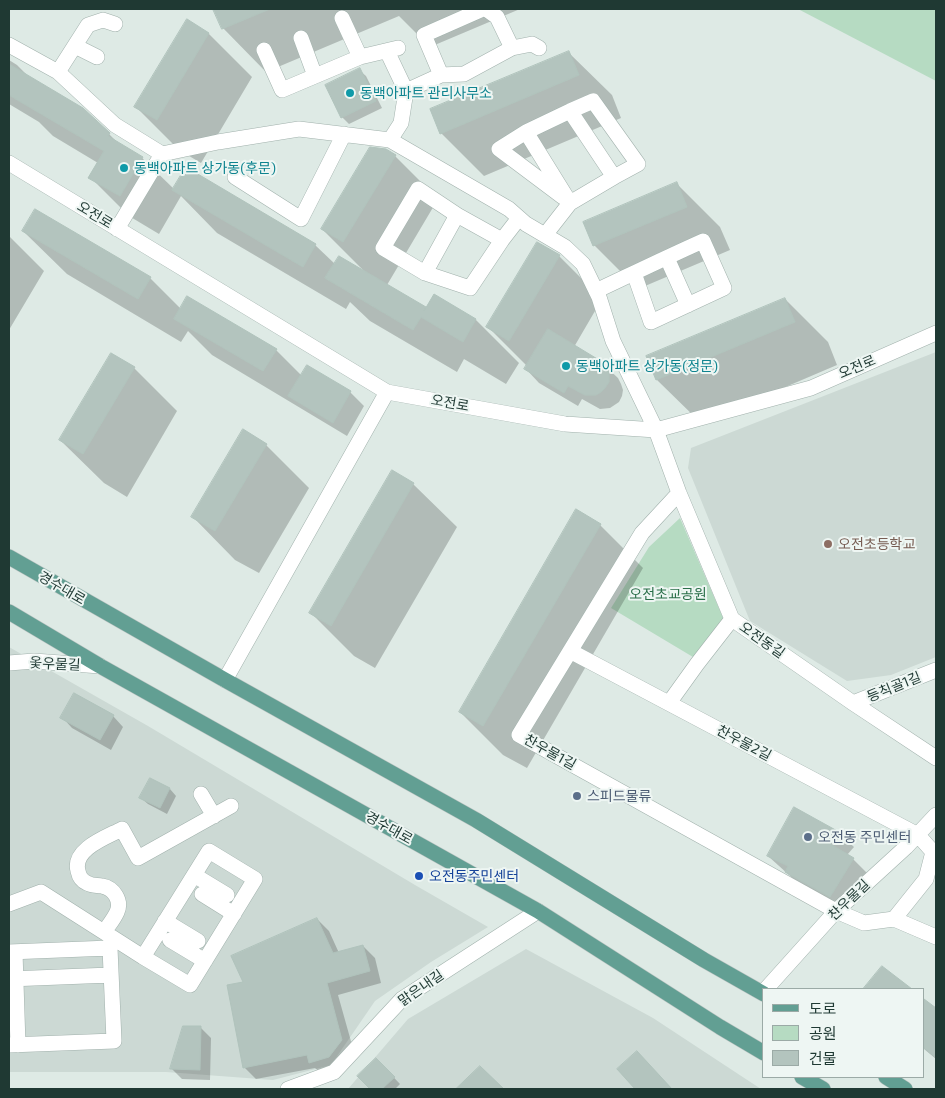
<!DOCTYPE html>
<meta charset="utf-8">
<style>
body{margin:0}
#map{position:relative;width:945px;height:1098px;overflow:hidden;background:#deeae5;font-family:"Exo 2","Noto Sans KR",sans-serif}
canvas{display:block}
.frame{position:absolute;inset:0;border:10px solid #1f3933;pointer-events:none}
.legend{position:absolute;left:762px;top:988px;width:162px;height:90px;box-sizing:border-box;background:#eef6f3;border:1px solid #9baaa6;margin:0;padding:6px 9px;list-style:none;font-size:15px;color:#1f3933}
.legend li{display:flex;align-items:center;gap:10px;height:25px}
.legend b{width:25px;border:1px solid #9baaa6}
</style>
<div id="map">
<canvas width="945" height="1098"></canvas>
<div class="frame"></div>
<ul class="legend">
<li><b style="height:6px;background:#629f93"></b>도로</li>
<li><b style="height:14px;background:#b6dbc2"></b>공원</li>
<li><b style="height:14px;background:#b3c4be"></b>건물</li>
</ul>
</div>
<script>
const ctx = document.querySelector('canvas').getContext('2d');
ctx.lineJoin = 'round';
function paint(path, color) {
  ctx.fillStyle = color;
  ctx.fill(path, 'evenodd');
}
function stroke(path, color, width, dash) {
  ctx.strokeStyle = color;
  ctx.lineWidth = width;
  ctx.lineCap = dash ? 'butt' : 'round';
  ctx.setLineDash(dash || []);
  ctx.stroke(path);
}
function label(font, color, halo, rows, align = 'center') {
  ctx.font = font + ' "Exo 2","Noto Sans KR",sans-serif';
  ctx.lineWidth = 4;
  ctx.setLineDash([]);
  ctx.textBaseline = 'middle';
  ctx.strokeStyle = halo;
  ctx.fillStyle = color;
  for (const [text, x, y, turn = 0] of rows) {
    ctx.save();
    ctx.translate(x, y);
    ctx.rotate((+turn || 0) * Math.PI / 180);
    ctx.textAlign = isNaN(turn) ? turn : align;
    if (halo) ctx.strokeText(text, 0, 0);
    ctx.fillText(text, 0, 0);
    ctx.restore();
  }
}
paint(new Path2D(`
 M936,352V657L891,675L847,681L750,621L688,468L691,448Z
 M9,647L148,726L415,885L488,927L431,962L375,1001L331,1065L273,1080L166,1072H9Z
 M526,949L653,1018L761,1089H348L408,1019Z`), '#ccd9d4');
paint(new Path2D(`
 M798,9H936V81Z
 M680,518L724,620L693,657L611,608L649,547Z`), '#b6dbc2');
paint(new Path2D(`
 M215,9H520L430,47L399,16L266,72L223,28Z
 M187,21L209,34L252,77L201,163L179,150L136,107Z
 M568,52L612,95L621,118L484,176L441,133Z
 M9,60L17,65L31,79L109,134L119,144L142,158L174,189L315,245L335,264L364,271L322,229L395,156L438,199L387,285L427,309L435,296L476,320L519,363L506,384L464,359L457,372L370,321L350,302L346,309L217,233L181,196L159,234L129,216L90,177L98,163L53,136L39,122L9,104Z
 M359,70L366,76L382,108L349,124L342,117Z
 M677,184L720,227L730,250L638,289L594,245L585,222Z
 M23,231L150,278L181,309L276,350L302,376L307,366L350,392L364,406L347,436L212,355L188,331L181,342L67,274Z
 M9,236L44,271L9,330Z
 M538,243L559,256L602,299L574,347L603,364L618,378L621,384L623,390L622,396L619,402L610,408L600,409L582,399L578,406L539,383L526,369L527,366L488,327Z
 M785,299L828,342L837,365L701,423L657,380L648,357Z
 M134,368L177,411L127,497L104,483L60,440Z
 M266,445L309,488L259,573L235,560L192,516Z
 M413,484L457,527L375,668L354,656L311,613Z
 M600,525L643,568L527,768L503,755L460,712Z
 M113,716L123,727L111,750L72,728L62,717Z
 M151,780L170,789L176,796L167,814L148,804L141,798Z
 M840,834L854,847L847,855L853,859L867,873L844,910L800,885L768,856Z
 M317,919L329,931L339,953L363,946L375,958L381,983L338,995L354,1052L322,1074L315,1068L256,1079L244,1067V983Z
 M924,1000L936,1010V1059L924,1049Z
 M184,1027H200L211,1038L210,1080L182,1079L172,1069Z
 M376,1059L400,1084L395,1089H372L359,1076Z`), '#0003');
const building = new Path2D(`
 M213,9H270L222,29Z
 M187,19L209,33L157,120L134,107Z
 M569,51L579,75L440,134L430,109Z
 M9,64L83,108L110,133L108,136L143,157L120,196L88,178L104,151L9,95Z
 M360,68L376,101L341,118L325,85Z
 M370,147L386,149L396,155L343,242L321,229Z
 M186,167L316,244L303,267L172,190Z
 M677,182L687,207L593,246L583,222Z
 M35,209L151,277L138,299L22,231Z
 M537,242L560,255L509,341L486,327Z
 M339,256L426,307L424,311L434,294L476,319L463,342L421,317L413,330L325,278Z
 M187,296L277,349L263,371L174,319Z
 M785,298L795,322L656,380L646,356Z
 M548,329L604,363L608,368L609,375V382L605,388L601,392L596,395H585L568,386L564,393L524,369Z
 M111,353L135,367L83,454L59,440Z
 M307,365L351,391L333,423L288,396Z
 M243,429L267,444L215,531L191,517Z
 M392,470L414,483L331,626L309,613Z
 M576,509L601,524L483,726L459,712Z
 M74,693L114,715L100,740L60,718Z
 M150,778L170,788L160,808L139,798Z
 M794,807L841,833L830,844L854,858L830,897L785,872L788,866L767,856Z
 M317,918L333,953L363,945L370,971L327,983L342,1040L329,1057L309,1063L307,1055L243,1068L227,985L243,982L231,956Z
 M882,966L912,989H863Z
 M924,999L936,1008V1058L924,1048Z
 M183,1026H201L200,1070L170,1069Z
 M637,1051L672,1089H635L617,1069Z
 M376,1058L395,1077L382,1089H370L357,1076Z
 M480,1066L504,1089H456Z`);
paint(building, '#b3c4be');
stroke(building, '#b0c3bc', 1);
const minor = new Path2D(`
 M342,18L360,57
 M301,38L315,76
 M9,45L58,72L115,125L162,154L218,142L299,129L390,140L509,209L526,224L565,247L583,264L599,297L613,341L656,430L679,493L732,619L853,703L936,758
 M75,46L97,57
 M512,48L532,44L539,48
 M264,50L282,90L360,57L398,48
 M387,51L406,91
 M58,72L88,25L103,20L115,24
 M441,75L424,35L483,9
 M570,111L593,101L638,164L614,177
 M526,132L499,149L563,197
 M390,140L401,123L406,91L441,75L464,74L512,48L497,17L486,9
 M9,163L387,392L565,424L656,430L811,388L936,333
 M235,177L301,219L344,134
 M117,229L162,154
 M545,235L570,203L614,177L570,111L526,132L570,203
 M502,240L457,215L418,189L383,248L425,273L470,288L502,240L519,218
 M667,258L688,305
 M425,273L457,215
 M596,291C632,274 667,257 703,241L724,288L651,322L634,273
 M570,651L918,835L933,852L926,879L894,919L864,923L836,911L519,735L642,533L679,493
 M9,663L34,661L100,666
 M225,680L387,392
 M669,703L697,664L732,619
 M853,703L936,670
 M201,794L214,816
 M209,851L255,879L190,985L143,957Z
 M194,875L227,895
 M202,894L234,914
 M9,904L41,892L143,957
 M894,919L936,937
 M165,921L198,941
 M104,932C108,926 114,919 117,912C122,901 114,888 102,886C97,885 92,886 87,883C82,881 79,876 78,871C72,849 107,837 122,829L138,858L231,806
 M170,940L205,961
 M9,952L110,948L114,1041L9,1045
 M15,952L18,1045
 M9,979L111,975
 M766,989L836,911L906,847L936,815
 M288,1089L334,1072L402,999L538,911`);
const major = new Path2D(`
 M9,557L225,680L476,820L704,960L764,994
 M9,612L100,666L538,911L720,1027L764,1053
 M802,1077L823,1089
 M886,1077L905,1089`);
stroke(minor, '#a1b1ac', 16);
stroke(major, '#bcc4c2', 16);
stroke(minor, '#fff', 15);
stroke(major, '#629f93', 15);
for (const [x, y, r, color] of [
 [350,93,5,"#0f9aa8"],
 [124,168,5,"#0f9aa8"],
 [566,366,5,"#0f9aa8"],
 [828,544,5,"#8d6e63"],
 [577,796,5,"#5c6f8a"],
 [808,837,5,"#5c6f8a"],
 [419,876,5,"#1a4fb4"]
]) {
  const dot = new Path2D();
  dot.arc(x, y, r, 0, 2 * Math.PI);
  ctx.fillStyle = color;
  ctx.fill(dot);
  stroke(dot, '#eef6f3', 2);
}
label('14px', '#0d838f', '#eef6f3', [
 ["동백아파트 관리사무소",360,93],
 ["동백아파트 상가동(후문)",134,168],
 ["동백아파트 상가동(정문)",576,366]
], 'left');
label('14px', '#1f3933', '#eef6f3', [
 ["오전로",95,215,31],
 ["오전로",857,367,-23],
 ["오전로",450,403,10],
 ["경수대로",62,588,30],
 ["오전동길",762,640,35],
 ["옻우물길",55,664,3],
 ["등칙골1길",894,687,-22],
 ["찬우물2길",744,743,28],
 ["찬우물1길",550,752,29],
 ["경수대로",389,828,29],
 ["찬우물길",849,900,-44],
 ["맑은내길",421,988,-35]
]);
label('14px', '#785e54', '#eef6f3', [
 ["오전초등학교",838,544]
], 'left');
label('14px', '#2a6f49', '#eef6f3', [
 ["오전초교공원",668,594]
]);
label('14px', '#4e5e75', '#eef6f3', [
 ["스피드물류",587,796],
 ["오전동 주민센터",818,837]
], 'left');
label('14px', '#164399', '#eef6f3', [
 ["오전동주민센터",429,876]
], 'left');
</script>
